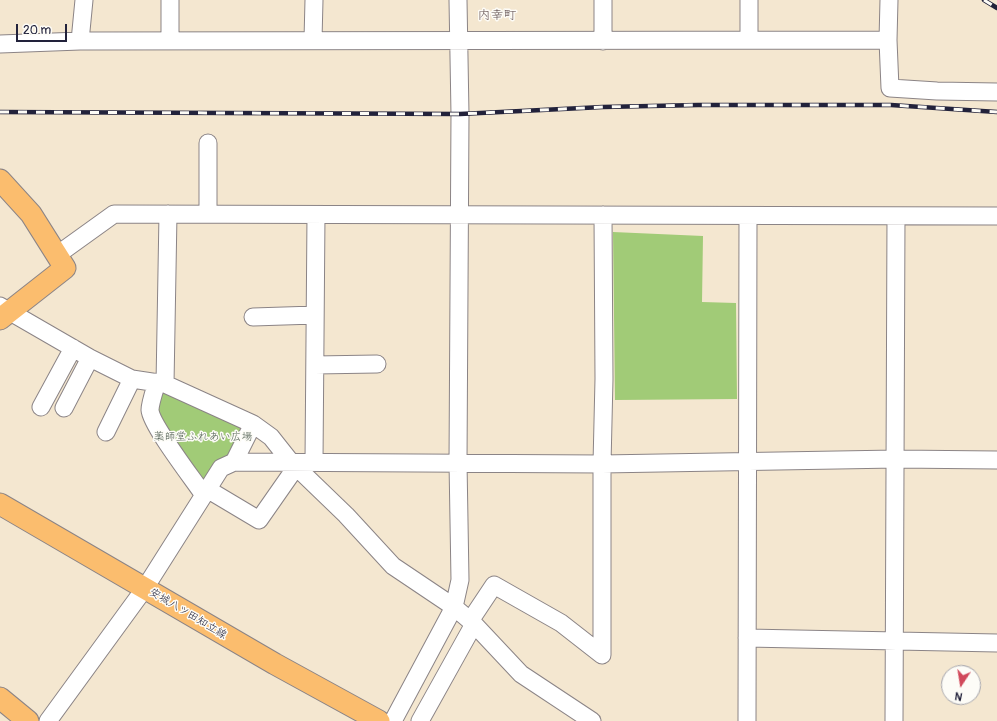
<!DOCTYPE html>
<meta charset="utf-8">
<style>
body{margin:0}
#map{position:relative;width:997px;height:721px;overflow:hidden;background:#f4e7d0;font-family:Pangolin,sans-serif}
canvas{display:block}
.north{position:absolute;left:941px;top:665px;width:40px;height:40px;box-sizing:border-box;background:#fdfcf7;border:1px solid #a5a5ac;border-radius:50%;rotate:192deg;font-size:11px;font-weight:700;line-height:16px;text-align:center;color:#22223b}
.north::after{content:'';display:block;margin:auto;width:14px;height:18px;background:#d1495b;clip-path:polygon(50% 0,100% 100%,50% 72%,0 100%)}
.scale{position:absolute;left:16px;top:24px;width:51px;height:18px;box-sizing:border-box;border:2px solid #22223b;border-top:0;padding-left:5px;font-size:12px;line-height:14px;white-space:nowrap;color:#22223b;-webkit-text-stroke:3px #fdfcf7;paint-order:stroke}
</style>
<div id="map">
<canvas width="997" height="721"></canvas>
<div class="north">N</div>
<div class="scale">20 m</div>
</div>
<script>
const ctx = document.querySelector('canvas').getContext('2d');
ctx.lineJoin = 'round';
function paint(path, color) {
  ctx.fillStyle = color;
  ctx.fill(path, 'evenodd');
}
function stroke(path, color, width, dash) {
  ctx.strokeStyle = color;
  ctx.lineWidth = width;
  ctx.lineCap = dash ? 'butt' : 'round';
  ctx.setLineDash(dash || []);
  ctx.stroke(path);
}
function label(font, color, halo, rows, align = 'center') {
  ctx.font = font + ' Pangolin,"Klee One",sans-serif';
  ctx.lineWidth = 3;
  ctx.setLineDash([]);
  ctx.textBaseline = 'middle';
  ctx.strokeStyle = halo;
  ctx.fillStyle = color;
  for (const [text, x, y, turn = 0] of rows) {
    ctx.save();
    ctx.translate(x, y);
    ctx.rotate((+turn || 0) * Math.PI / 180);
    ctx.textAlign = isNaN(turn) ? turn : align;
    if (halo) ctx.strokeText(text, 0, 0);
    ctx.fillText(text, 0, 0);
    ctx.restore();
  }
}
paint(new Path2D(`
 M613,232L703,236L702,302L736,303L737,399L615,400Z
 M160,387L244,425L229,456L203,485L154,409Z`), '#a1cb77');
const minor = new Path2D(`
 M889,0L888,40L890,88L937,91L997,92
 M313,40L314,0
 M749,40V0
 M80,41L84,0
 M170,41V0
 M603,41V0
 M0,44L80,41L888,40
 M208,214V143
 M57,255L114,214L997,216
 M0,306L90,358L132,379L165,384L253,424L271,437L290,461L346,515L393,566L454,607L474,624L521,674L592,721
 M253,317L315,315
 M315,365L377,364
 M157,382C155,389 150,403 150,410C151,425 193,479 203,494
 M165,384L168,214
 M41,407L73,348
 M64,408L90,358
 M106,432L132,379
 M314,461L316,215
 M234,462L253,424
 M207,489L259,520L296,467
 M470,621L494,585L561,623L602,655
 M747,638L997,643
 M602,655V464L604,379L603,215
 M48,721L145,588L221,468L234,462L602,464L896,459L997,460
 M393,721L454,607L460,580L458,462L460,114L458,0
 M420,721L474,624
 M747,721L748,216
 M894,721L896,216`);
const major = new Path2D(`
 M0,180L31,214L65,268L0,319
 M0,504L275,664L379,721
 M0,698L28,721`);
stroke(minor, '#8b8486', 19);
stroke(major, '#8b8486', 23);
stroke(minor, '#fff', 17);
stroke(major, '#fbbd6e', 21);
const rail = new Path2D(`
 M984,0L997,8
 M0,112L460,114L603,107L698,105H891L997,112`);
stroke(rail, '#22223b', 4.5);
stroke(rail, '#fdfcf7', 3, [9]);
label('11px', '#4e5d50', '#fdfcf7', [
 ["薬師堂ふれあい広場",203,437]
]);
label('11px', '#22223b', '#fdfcf7', [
 ["安城八ツ田知立線",188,614,31]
]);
label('13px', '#655', '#fdfcf7', [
 ["内幸町",497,16]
]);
</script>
